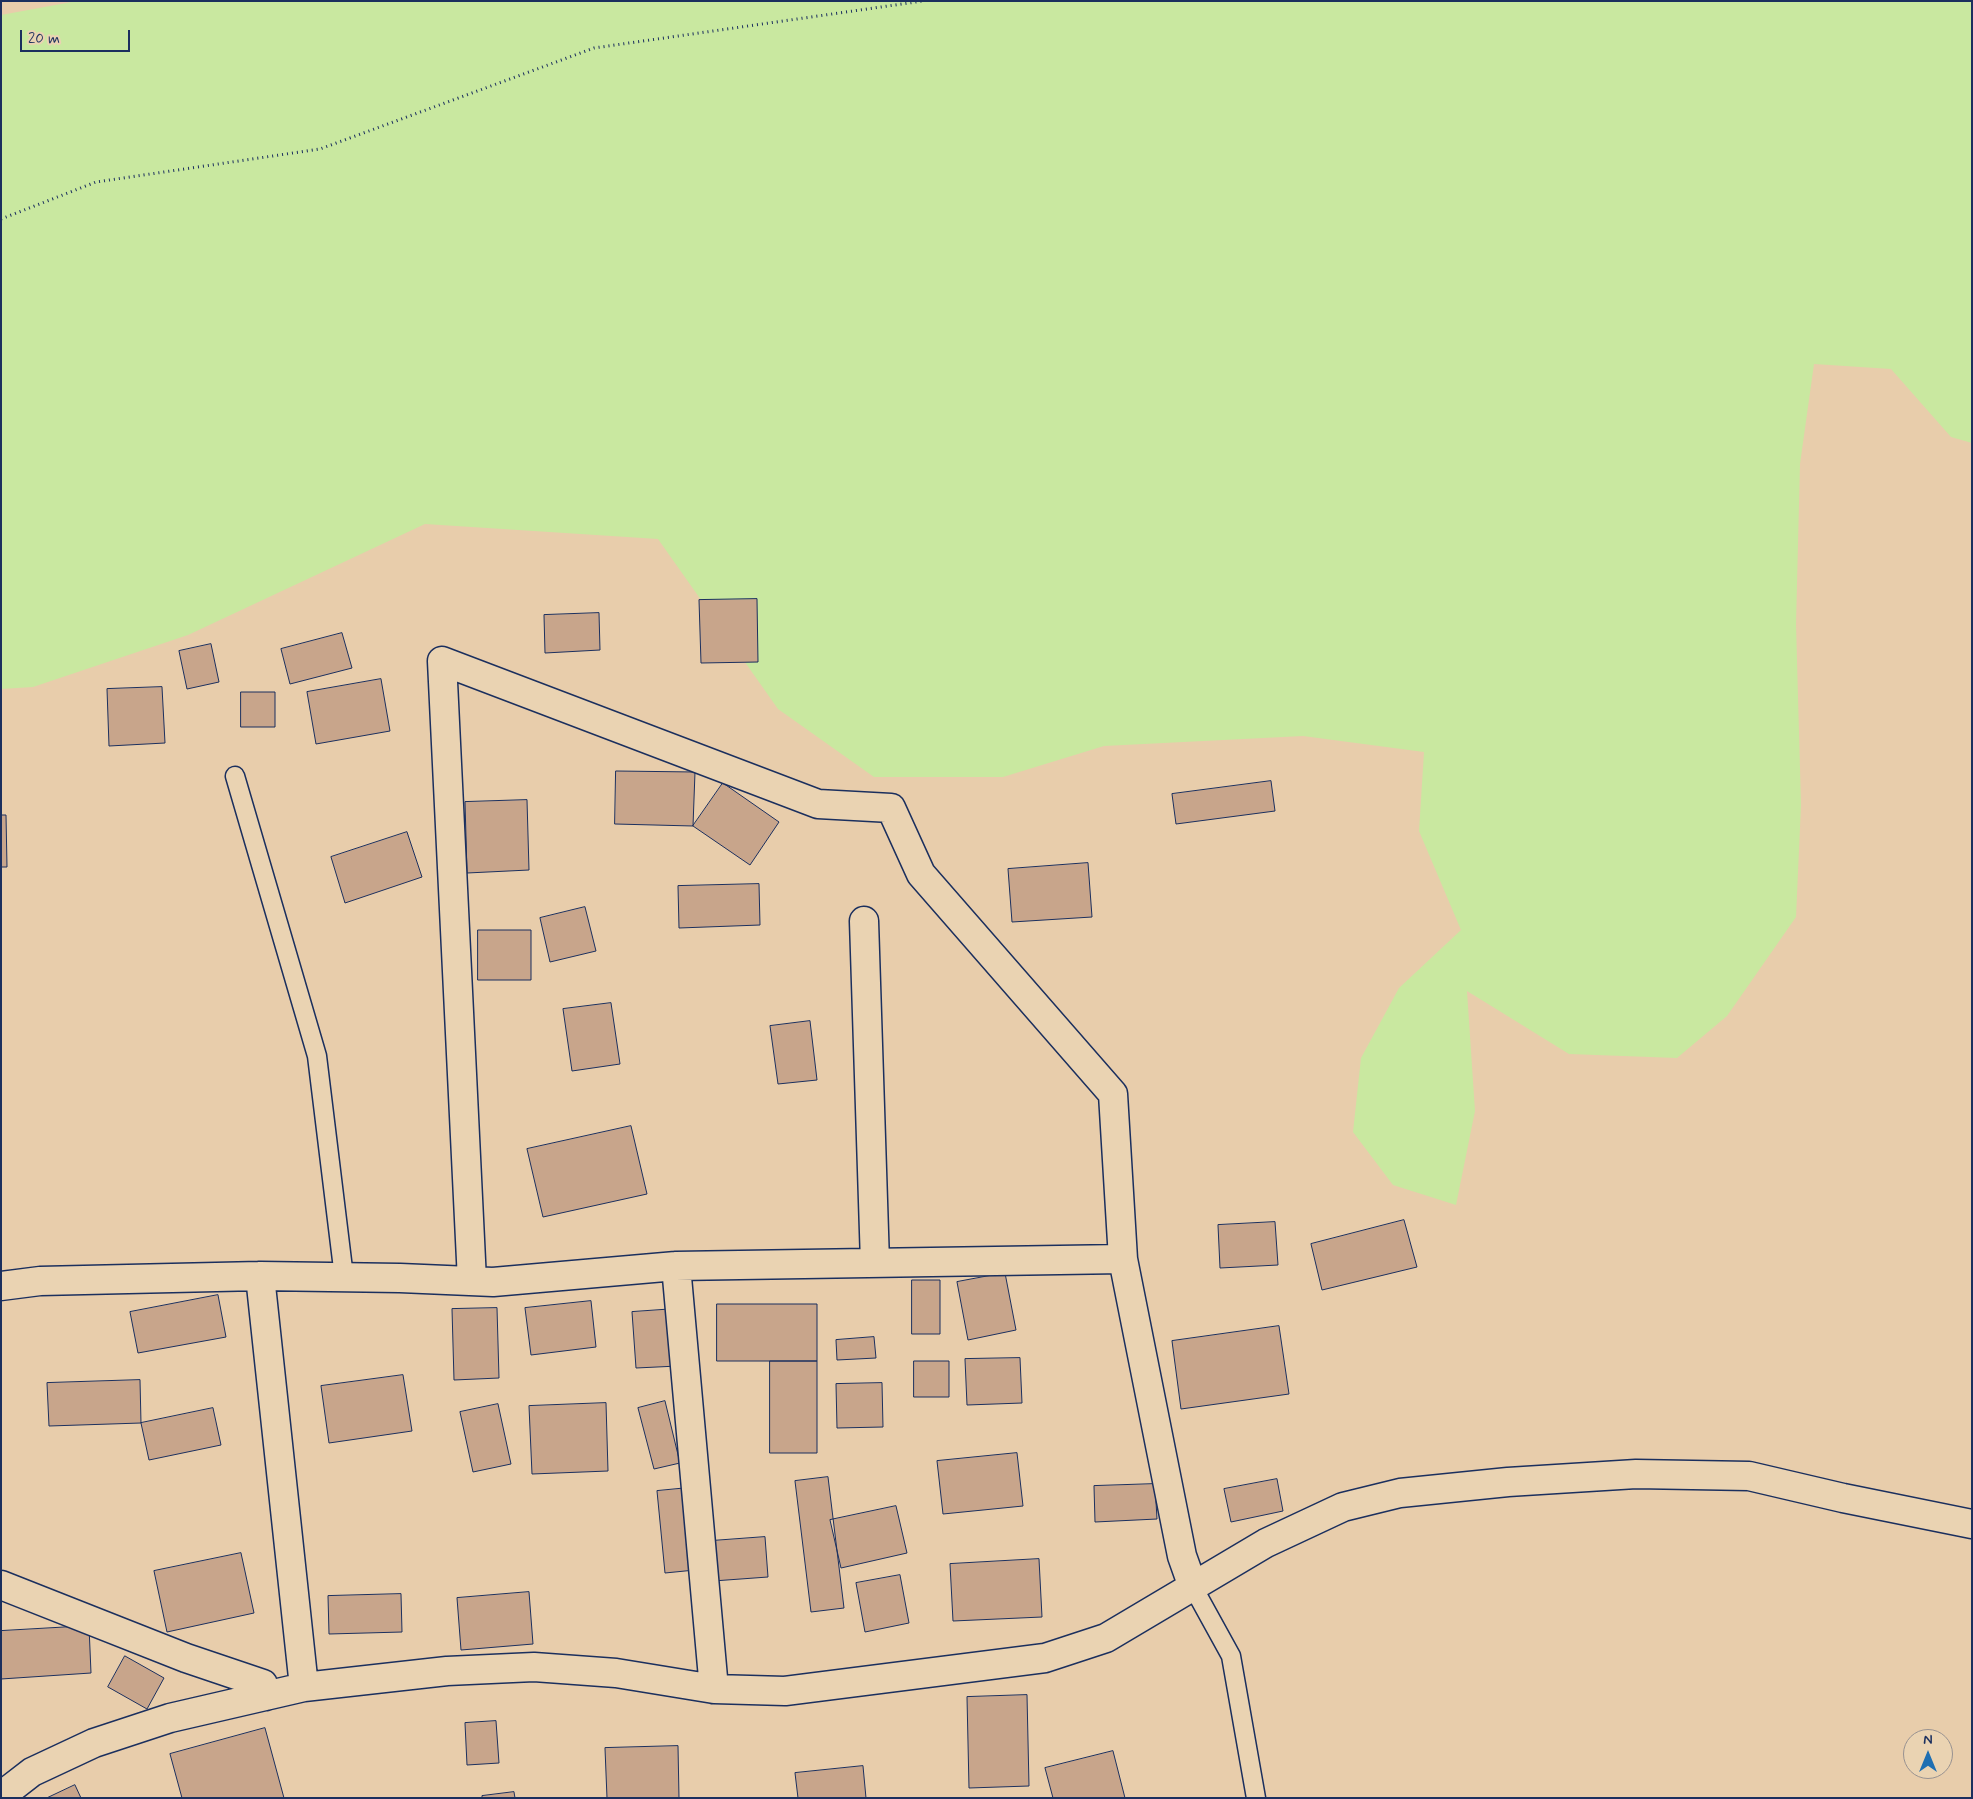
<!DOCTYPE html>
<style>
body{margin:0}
#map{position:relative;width:1973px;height:1799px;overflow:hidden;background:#e8cdab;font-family:Mynerve,sans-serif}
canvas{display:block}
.frame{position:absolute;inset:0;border:2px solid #1b2f5e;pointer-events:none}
.north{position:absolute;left:1903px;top:1729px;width:50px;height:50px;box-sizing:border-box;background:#ead3b2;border:1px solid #979190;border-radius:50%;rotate:0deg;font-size:14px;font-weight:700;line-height:20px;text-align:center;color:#1b2f5e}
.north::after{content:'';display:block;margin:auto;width:18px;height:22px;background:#1f6fb2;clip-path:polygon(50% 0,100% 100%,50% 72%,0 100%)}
.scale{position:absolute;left:20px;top:30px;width:110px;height:22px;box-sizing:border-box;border:2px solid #1b2f5e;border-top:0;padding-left:6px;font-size:15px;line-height:18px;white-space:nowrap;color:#1b2f5e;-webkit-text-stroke:4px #ead3b2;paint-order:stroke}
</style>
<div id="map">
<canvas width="1973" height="1799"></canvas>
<div class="frame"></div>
<div class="north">N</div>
<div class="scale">20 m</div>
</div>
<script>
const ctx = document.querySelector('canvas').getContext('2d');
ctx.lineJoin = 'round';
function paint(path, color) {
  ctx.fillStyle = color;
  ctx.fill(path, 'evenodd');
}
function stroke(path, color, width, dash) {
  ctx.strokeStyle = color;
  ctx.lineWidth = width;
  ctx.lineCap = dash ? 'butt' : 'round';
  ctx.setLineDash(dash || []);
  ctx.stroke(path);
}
paint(new Path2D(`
 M77,1H1972V443L1951,437L1891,369L1814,364L1800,464L1796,624L1801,805L1796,917L1727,1016L1677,1058L1569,1054L1467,991L1475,1111L1456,1205L1393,1185L1353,1132L1361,1058L1399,988L1461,930L1419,831L1424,752L1303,736L1104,746L1003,777H874L778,709L658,539L425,524L188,635L33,687L1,689V15Z`), '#c9e8a0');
const building = new Path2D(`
 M757,599L758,662L701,663L699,600Z
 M599,613L600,650L545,653L544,615Z
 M342,633L352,668L290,684L281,649Z
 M211,644L219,682L187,689L179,651Z
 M381,679L390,731L316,744L307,692Z
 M162,687L165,743L109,746L107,689Z
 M241,692H275V727H241Z
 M616,771L695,772L693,826L615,824Z
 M1271,781L1275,811L1176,824L1172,794Z
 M723,783L779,822L750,865L693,826Z
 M527,800L529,870L467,873L465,802Z
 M1,815H6L7,867H1Z
 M407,832L422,877L345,903L331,857Z
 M1088,863L1092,917L1012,922L1008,869Z
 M759,884L760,925L679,928L678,886Z
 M585,907L596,951L550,962L540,918Z
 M478,930H531V980H478Z
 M611,1003L620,1064L572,1071L563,1009Z
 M810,1021L817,1080L778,1084L770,1026Z
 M631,1126L647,1194L543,1217L527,1149Z
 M1404,1220L1417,1267L1322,1290L1311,1244Z
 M1275,1222L1278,1265L1220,1268L1218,1225Z
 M1005,1273L1016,1330L968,1340L957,1282Z
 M912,1280H940V1334H912Z
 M218,1295L226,1337L138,1353L130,1312Z
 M591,1301L596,1347L531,1355L525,1308Z
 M717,1304H817V1361H717Z
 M497,1308L499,1378L454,1380L452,1309Z
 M675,1309L678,1366L636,1368L632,1312Z
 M1279,1326L1289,1394L1181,1409L1172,1341Z
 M874,1337L876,1358L837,1360L836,1340Z
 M1020,1358L1022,1403L967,1405L965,1359Z
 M770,1361H817V1453H770Z
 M914,1361H949V1397H914Z
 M403,1375L412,1431L329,1443L321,1386Z
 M140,1380L141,1423L49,1426L47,1383Z
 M882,1383L883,1427L837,1428L836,1384Z
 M665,1401L680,1463L654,1469L638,1408Z
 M606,1403L608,1471L532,1474L529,1406Z
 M498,1404L511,1464L473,1472L460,1412Z
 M213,1408L221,1445L149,1460L141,1423Z
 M1017,1453L1023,1506L943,1514L937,1461Z
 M828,1477L844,1608L811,1612L795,1481Z
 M1277,1479L1283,1511L1231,1522L1224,1489Z
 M1155,1484L1157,1519L1095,1522L1094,1486Z
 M688,1488L695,1570L665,1573L657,1491Z
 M896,1506L907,1553L841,1568L830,1520Z
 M765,1537L768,1577L713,1581L711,1541Z
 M241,1553L254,1613L167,1632L154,1571Z
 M1039,1559L1042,1617L953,1621L950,1564Z
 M900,1575L909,1623L865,1632L856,1583Z
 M529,1592L533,1644L461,1650L457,1598Z
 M401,1594L402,1632L329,1634L328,1596Z
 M89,1626L91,1673L1,1679V1631Z
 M125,1656L164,1678L147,1709L108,1687Z
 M1027,1695L1029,1786L969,1788L967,1697Z
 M496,1721L499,1763L467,1765L465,1723Z
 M265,1728L284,1798H182L170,1754Z
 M678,1746L679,1798H607L605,1748Z
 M1113,1751L1125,1798H1053L1045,1768Z
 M863,1766L866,1798H798L795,1773Z
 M75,1785L81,1798H47Z
 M514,1792L515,1798H482V1796Z`);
paint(building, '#c8a58b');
stroke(building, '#1b2f5e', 1);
const service = new Path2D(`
 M235,776L317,1056L344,1277
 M1193,1587L1231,1656L1256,1798`);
const minor = new Path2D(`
 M864,921L875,1263
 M676,1266L714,1689
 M260,1276L304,1687
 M472,1281L442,661L818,804L891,808L921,874L1113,1094L1123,1259
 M1,1286L40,1281L260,1276L400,1278L493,1282L676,1266L1123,1259L1182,1556L1193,1587
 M1,1585L186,1658L263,1684L266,1696
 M1,1796L32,1772L94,1743L170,1718L304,1687L447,1671L534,1667L616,1673L714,1689L785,1691L1045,1658L1106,1638L1266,1543L1343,1507L1400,1493L1508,1482L1636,1474L1749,1476L1843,1498L1972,1524`);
stroke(service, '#1b2f5e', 21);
stroke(minor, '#1b2f5e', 31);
stroke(new Path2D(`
 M1,219L96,182L320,149L594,48L923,1`), '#1b2f5e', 3, [1, 4]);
stroke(service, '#ead3b2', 18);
stroke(minor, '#ead3b2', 28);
</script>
